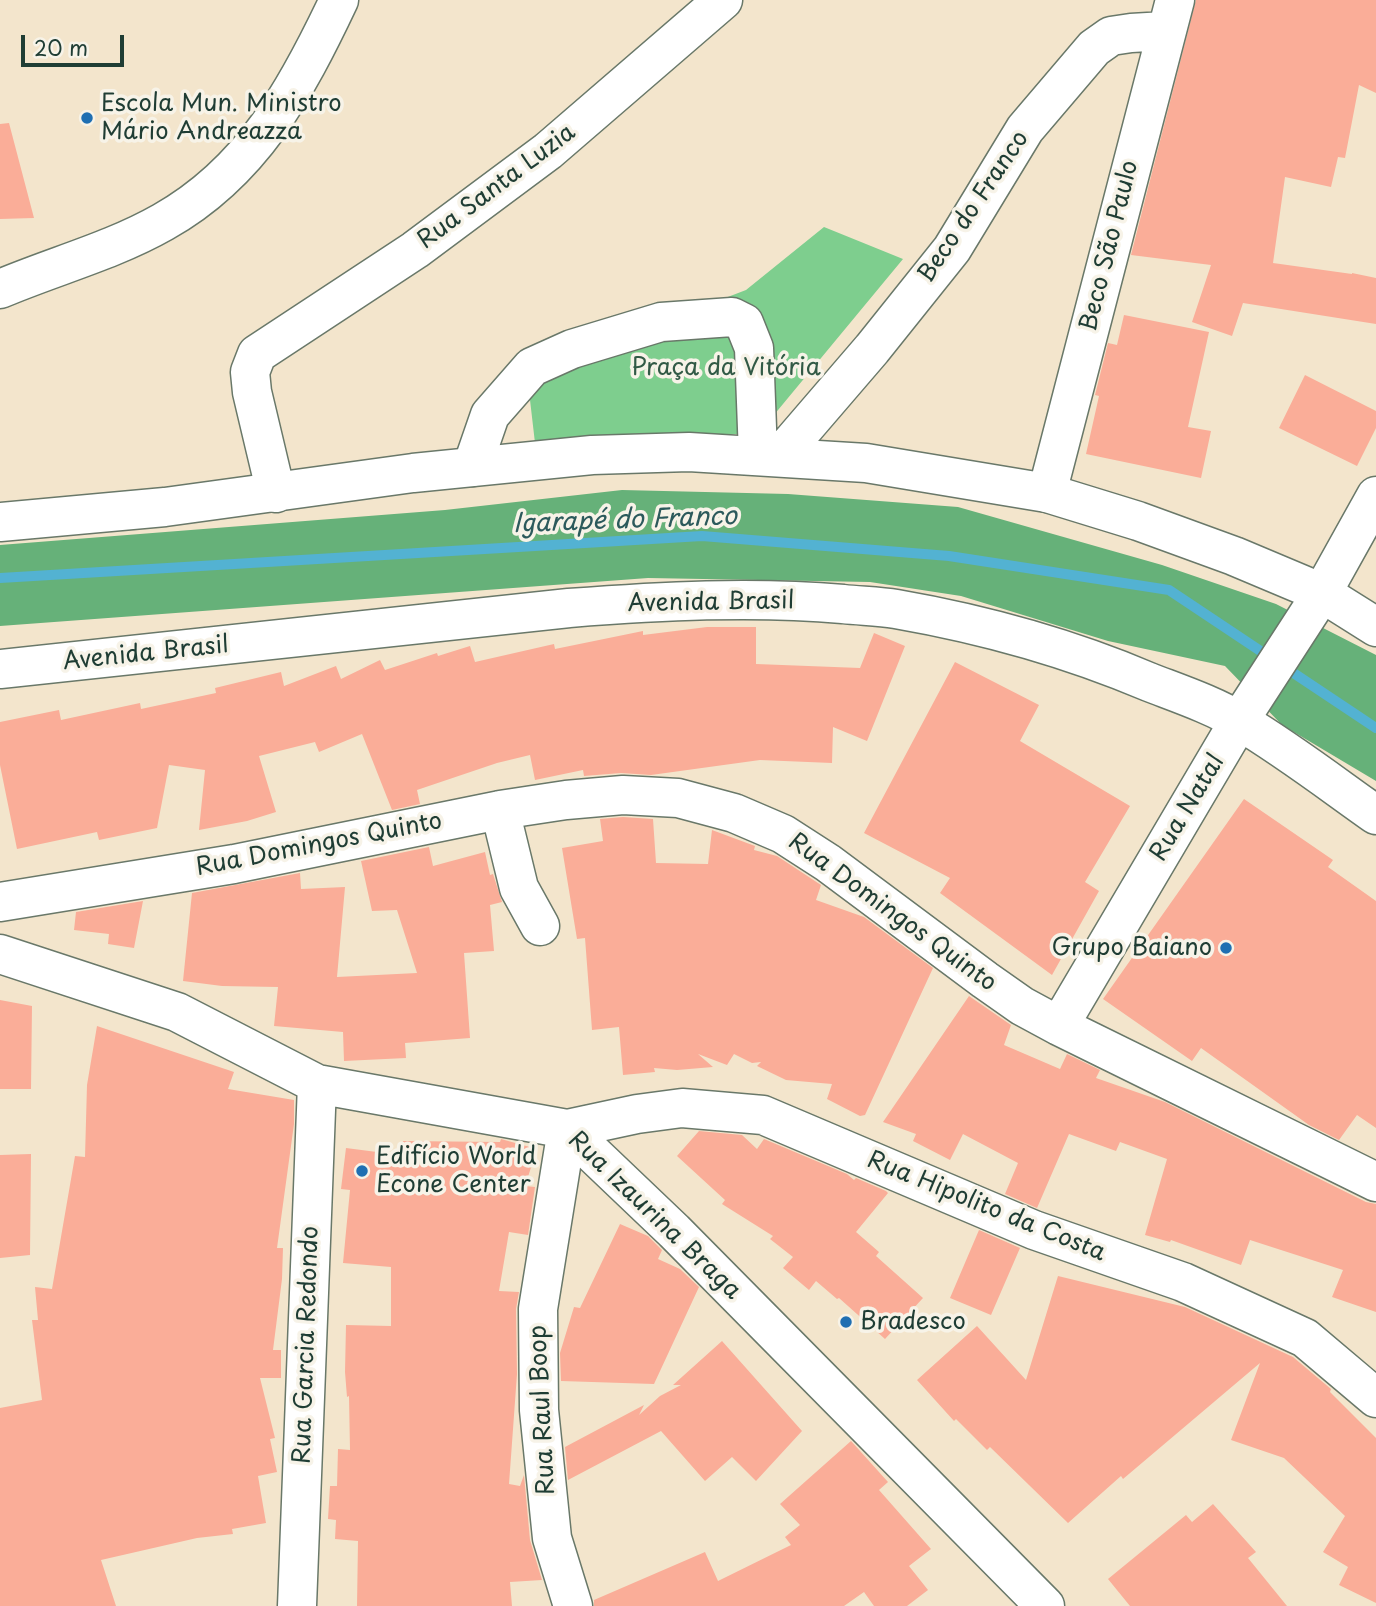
<!DOCTYPE html>
<meta charset="utf-8">
<style>
body{margin:0}
#map{position:relative;width:1376px;height:1606px;overflow:hidden;background:#f3e5cc;font-family:"Playpen Sans",sans-serif}
canvas{display:block}
.scale{position:absolute;left:21px;top:35px;width:103px;height:32px;box-sizing:border-box;border:4px solid #1f3d34;border-top:0;padding-left:9px;font-size:21px;line-height:24px;white-space:nowrap;color:#1f3d34;-webkit-text-stroke:5px #f7f3e8;paint-order:stroke}
</style>
<div id="map">
<canvas width="1376" height="1606"></canvas>
<div class="scale">20 m</div>
</div>
<script>
const ctx = document.querySelector('canvas').getContext('2d');
ctx.lineJoin = 'round';
function paint(path, color) {
  ctx.fillStyle = color;
  ctx.fill(path, 'evenodd');
}
function stroke(path, color, width, dash) {
  ctx.strokeStyle = color;
  ctx.lineWidth = width;
  ctx.lineCap = dash ? 'butt' : 'round';
  ctx.setLineDash(dash || []);
  ctx.stroke(path);
}
function label(font, color, halo, rows, align = 'center') {
  ctx.font = font + ' "Playpen Sans",sans-serif';
  ctx.lineWidth = 7;
  ctx.setLineDash([]);
  ctx.textBaseline = 'middle';
  ctx.strokeStyle = halo;
  ctx.fillStyle = color;
  for (const [text, x, y, turn = 0] of rows) {
    ctx.save();
    ctx.translate(x, y);
    ctx.rotate((+turn || 0) * Math.PI / 180);
    ctx.textAlign = isNaN(turn) ? turn : align;
    if (halo) ctx.strokeText(text, 0, 0);
    ctx.fillText(text, 0, 0);
    ctx.restore();
  }
}
paint(new Path2D(`
 M824,227L903,259L759,433L535,443L527,374L746,290Z`), '#7ece8e');
paint(new Path2D(`
 M622,490L788,494L958,507L1162,565L1276,604L1376,655V781L1282,725L1225,666L1108,641L961,596L870,582L648,578L0,626V545L445,510Z`), '#66b179');
stroke(new Path2D(`
 M0,578L702,536L949,556L1169,590L1376,728`), '#53b2d2', 10);
paint(new Path2D(`
 M1196,0H1376V93L1359,85L1345,158L1338,157L1331,187L1285,177L1273,263L1352,274V273L1376,278V324L1243,303L1232,336L1192,322L1211,265L1131,255Z
 M9,123L34,218L0,219V124Z
 M1124,315L1209,332L1188,427L1211,431L1201,478L1086,454L1099,396L1095,395L1108,343L1117,345Z
 M1305,375L1376,411V428L1357,466L1279,428Z
 M707,627H756V664L860,668L874,633L905,646L867,741L833,727L832,763L760,760L651,775L621,773L584,776L583,770L535,780L530,755L497,763L417,790L420,804L392,810L362,734L319,752L315,742L259,756L276,812L247,821L199,830L205,770L169,765L157,828L99,840L97,832L17,849L0,765V722L59,710L61,720L140,703L141,709L216,693L215,688L281,672L284,686L336,666L341,679L380,660L385,670L437,653L438,656L470,646L475,662L554,644L555,649L643,631V635Z
 M955,662L1039,705L1020,741L1130,806L1085,882L1099,891L1052,975L940,893L950,878L864,833Z
 M1244,799L1333,860L1328,867L1376,901V1128L1357,1115L1339,1140L1309,1125L1201,1048L1192,1061L1103,999Z
 M623,817L653,819L656,863L708,864L712,830L755,846L754,850L777,856L821,885L816,900L864,917L933,968L865,1115L860,1116L827,1099L832,1084L786,1080L757,1066L761,1062L752,1063L734,1054L727,1065L698,1054L713,1067L677,1070L654,1068L655,1072L623,1075L619,1027L592,1030L585,938L577,939L562,848L603,841L600,819Z
 M429,847L433,866L485,852L490,875L493,874L502,902L490,905L494,951L464,953L470,1038L405,1043L406,1058L344,1061L343,1032L274,1026L278,987L222,986L183,981L192,893L300,873L301,889L345,887L337,977L417,973L397,910L372,911L361,861Z
 M143,901L134,948L108,944L109,934L74,930L76,912Z
 M969,996L1011,1025L1004,1045L1060,1069L1067,1054L1100,1070L1096,1078L1165,1102L1366,1202L1376,1204V1312L1332,1297L1343,1270L1250,1240L1241,1265L1171,1240L1170,1242L1145,1235L1167,1159L1120,1142L1116,1151L1069,1134L1037,1208L1005,1194L1018,1163L963,1134L950,1160L913,1141L916,1134L883,1122Z
 M0,1000L32,1006L31,1089H0Z
 M97,1026L234,1072L228,1089L294,1100V1124L277,1248H283L282,1279L273,1350H281V1378H260L275,1438L270,1439L277,1472L258,1476L266,1523L232,1529L233,1534L197,1538L101,1560L116,1606H0V1408L42,1400L32,1320H38L35,1287L52,1289L75,1156L85,1157L87,1085Z
 M699,1131L742,1135L757,1149L764,1139L847,1174L854,1180L856,1178L886,1191L888,1193L856,1232L879,1252L876,1256L923,1298L885,1339L839,1298L837,1299L816,1281L809,1290L783,1268L793,1257L770,1239L773,1236L722,1204L725,1200L677,1156Z
 M501,1139L537,1149L525,1186L535,1187L528,1235L509,1232L499,1291L519,1292L516,1309L517,1374L509,1484L520,1486L524,1475L530,1540L542,1580L510,1582L512,1606H357L358,1541L335,1539L336,1520L328,1519L330,1486H337L338,1449L350,1450L349,1396L347,1397L345,1372L346,1325L391,1326V1267L343,1263L350,1190L341,1189L346,1148L400,1155L403,1141L500,1142Z
 M31,1154L30,1255L0,1258V1155Z
 M620,1224L648,1236L662,1250L658,1259L680,1269L699,1287L654,1384L561,1381L560,1353L574,1307L580,1308Z
 M979,1230L1020,1248L991,1315L950,1298Z
 M1058,1276L1185,1307L1293,1357L1331,1389L1330,1392L1376,1438V1603L1339,1585L1348,1567L1323,1552L1345,1516L1284,1458L1231,1440L1260,1363L1123,1479L1121,1476L1068,1523L990,1447L987,1450L956,1419L954,1421L917,1380L977,1326L1026,1380Z
 M722,1341L802,1431L756,1481L732,1457L705,1481L661,1431L568,1480L565,1447L644,1405L639,1415L660,1396L681,1385H673Z
 M851,1441L888,1482L879,1490L931,1549L909,1566L928,1590L907,1606H874L864,1592L844,1606H594V1600L705,1552L718,1581L791,1545L785,1537L800,1525L780,1504Z
 M1213,1504L1256,1552L1248,1558L1287,1606H1130L1108,1579L1186,1515L1192,1522Z`), '#faad98');
const minor = new Path2D(`
 M0,289C54,266 112,251 163,222C252,172 297,89 339,0
 M780,456L872,349L952,249L1025,129L1094,48L1111,36L1131,33L1165,31
 M472,467L490,415L532,367L572,349L661,322L732,317L744,323L754,348L758,455
 M276,493L252,392L250,372L257,354L415,250L548,151L723,0
 M1047,493L1175,0
 M500,810L519,888L540,926
 M0,902L234,864L500,810L566,800L623,795L678,798L734,813L783,834L828,863L985,980L1022,1006L1059,1026L1376,1182
 M0,954L177,1012L317,1084L567,1129L674,1231L1045,1606
 M1059,1026L1239,721L1322,593L1376,496
 M567,1129L637,1114L682,1108L763,1115L1034,1230L1183,1282L1305,1338L1376,1398
 M567,1129L538,1309L539,1410L552,1538L573,1606
 M297,1606L317,1084`);
const highway = new Path2D(`
 M0,522L165,507L413,473L592,455L689,452L866,463L1047,493L1138,521L1234,556L1322,593L1376,627
 M0,669L569,608C661,601 752,596 843,604C861,606 879,606 896,609C982,624 1069,648 1149,682C1180,694 1213,705 1241,722C1288,750 1332,784 1376,815`);
stroke(minor, '#697869', 41);
stroke(highway, '#697869', 41);
stroke(minor, '#fff', 38);
stroke(highway, '#fff', 38);
for (const [x, y, r, color] of [
 [87,118,7,"#1f6fb2"],
 [1226,948,7,"#1f6fb2"],
 [362,1171,7,"#1f6fb2"],
 [846,1322,7,"#1f6fb2"]
]) {
  const dot = new Path2D();
  dot.arc(x, y, r, 0, 2 * Math.PI);
  ctx.fillStyle = color;
  ctx.fill(dot);
  stroke(dot, '#f7f3e8', 2.5);
}
label('24px', '#1f3d34', '#f7f3e8', [
 ["Escola Mun. Ministro",101,104],
 ["Mário Andreazza",101,132],
 ["Grupo Baiano",1212,948,"right"],
 ["Edifício World",376,1157],
 ["Econe Center",376,1185],
 ["Bradesco",860,1322]
], 'left');
label('24px', '#1f3d34', '#f7f3e8', [
 ["Rua Santa Luzia",497,187,-37],
 ["Beco do Franco",974,207,-56],
 ["Beco São Paulo",1110,246,-76],
 ["Avenida Brasil",711,603,-1],
 ["Avenida Brasil",146,654,-6],
 ["Rua Natal",1188,808,-59],
 ["Rua Domingos Quinto",319,845,-11],
 ["Rua Domingos Quinto",892,913,36],
 ["Rua Hipolito da Costa",986,1207,22],
 ["Rua Izaurina Braga",654,1216,44],
 ["Rua Garcia Redondo",307,1345,-88],
 ["Rua Raul Boop",543,1410,-93]
]);
label('24px', '#325a46', '#f7f3e8', [
 ["Praça da Vitória",726,368]
]);
label('italic 26px', '#2c5a5c', '#f7f3e8', [
 ["Igarapé do Franco",625,521,-2]
]);
</script>
